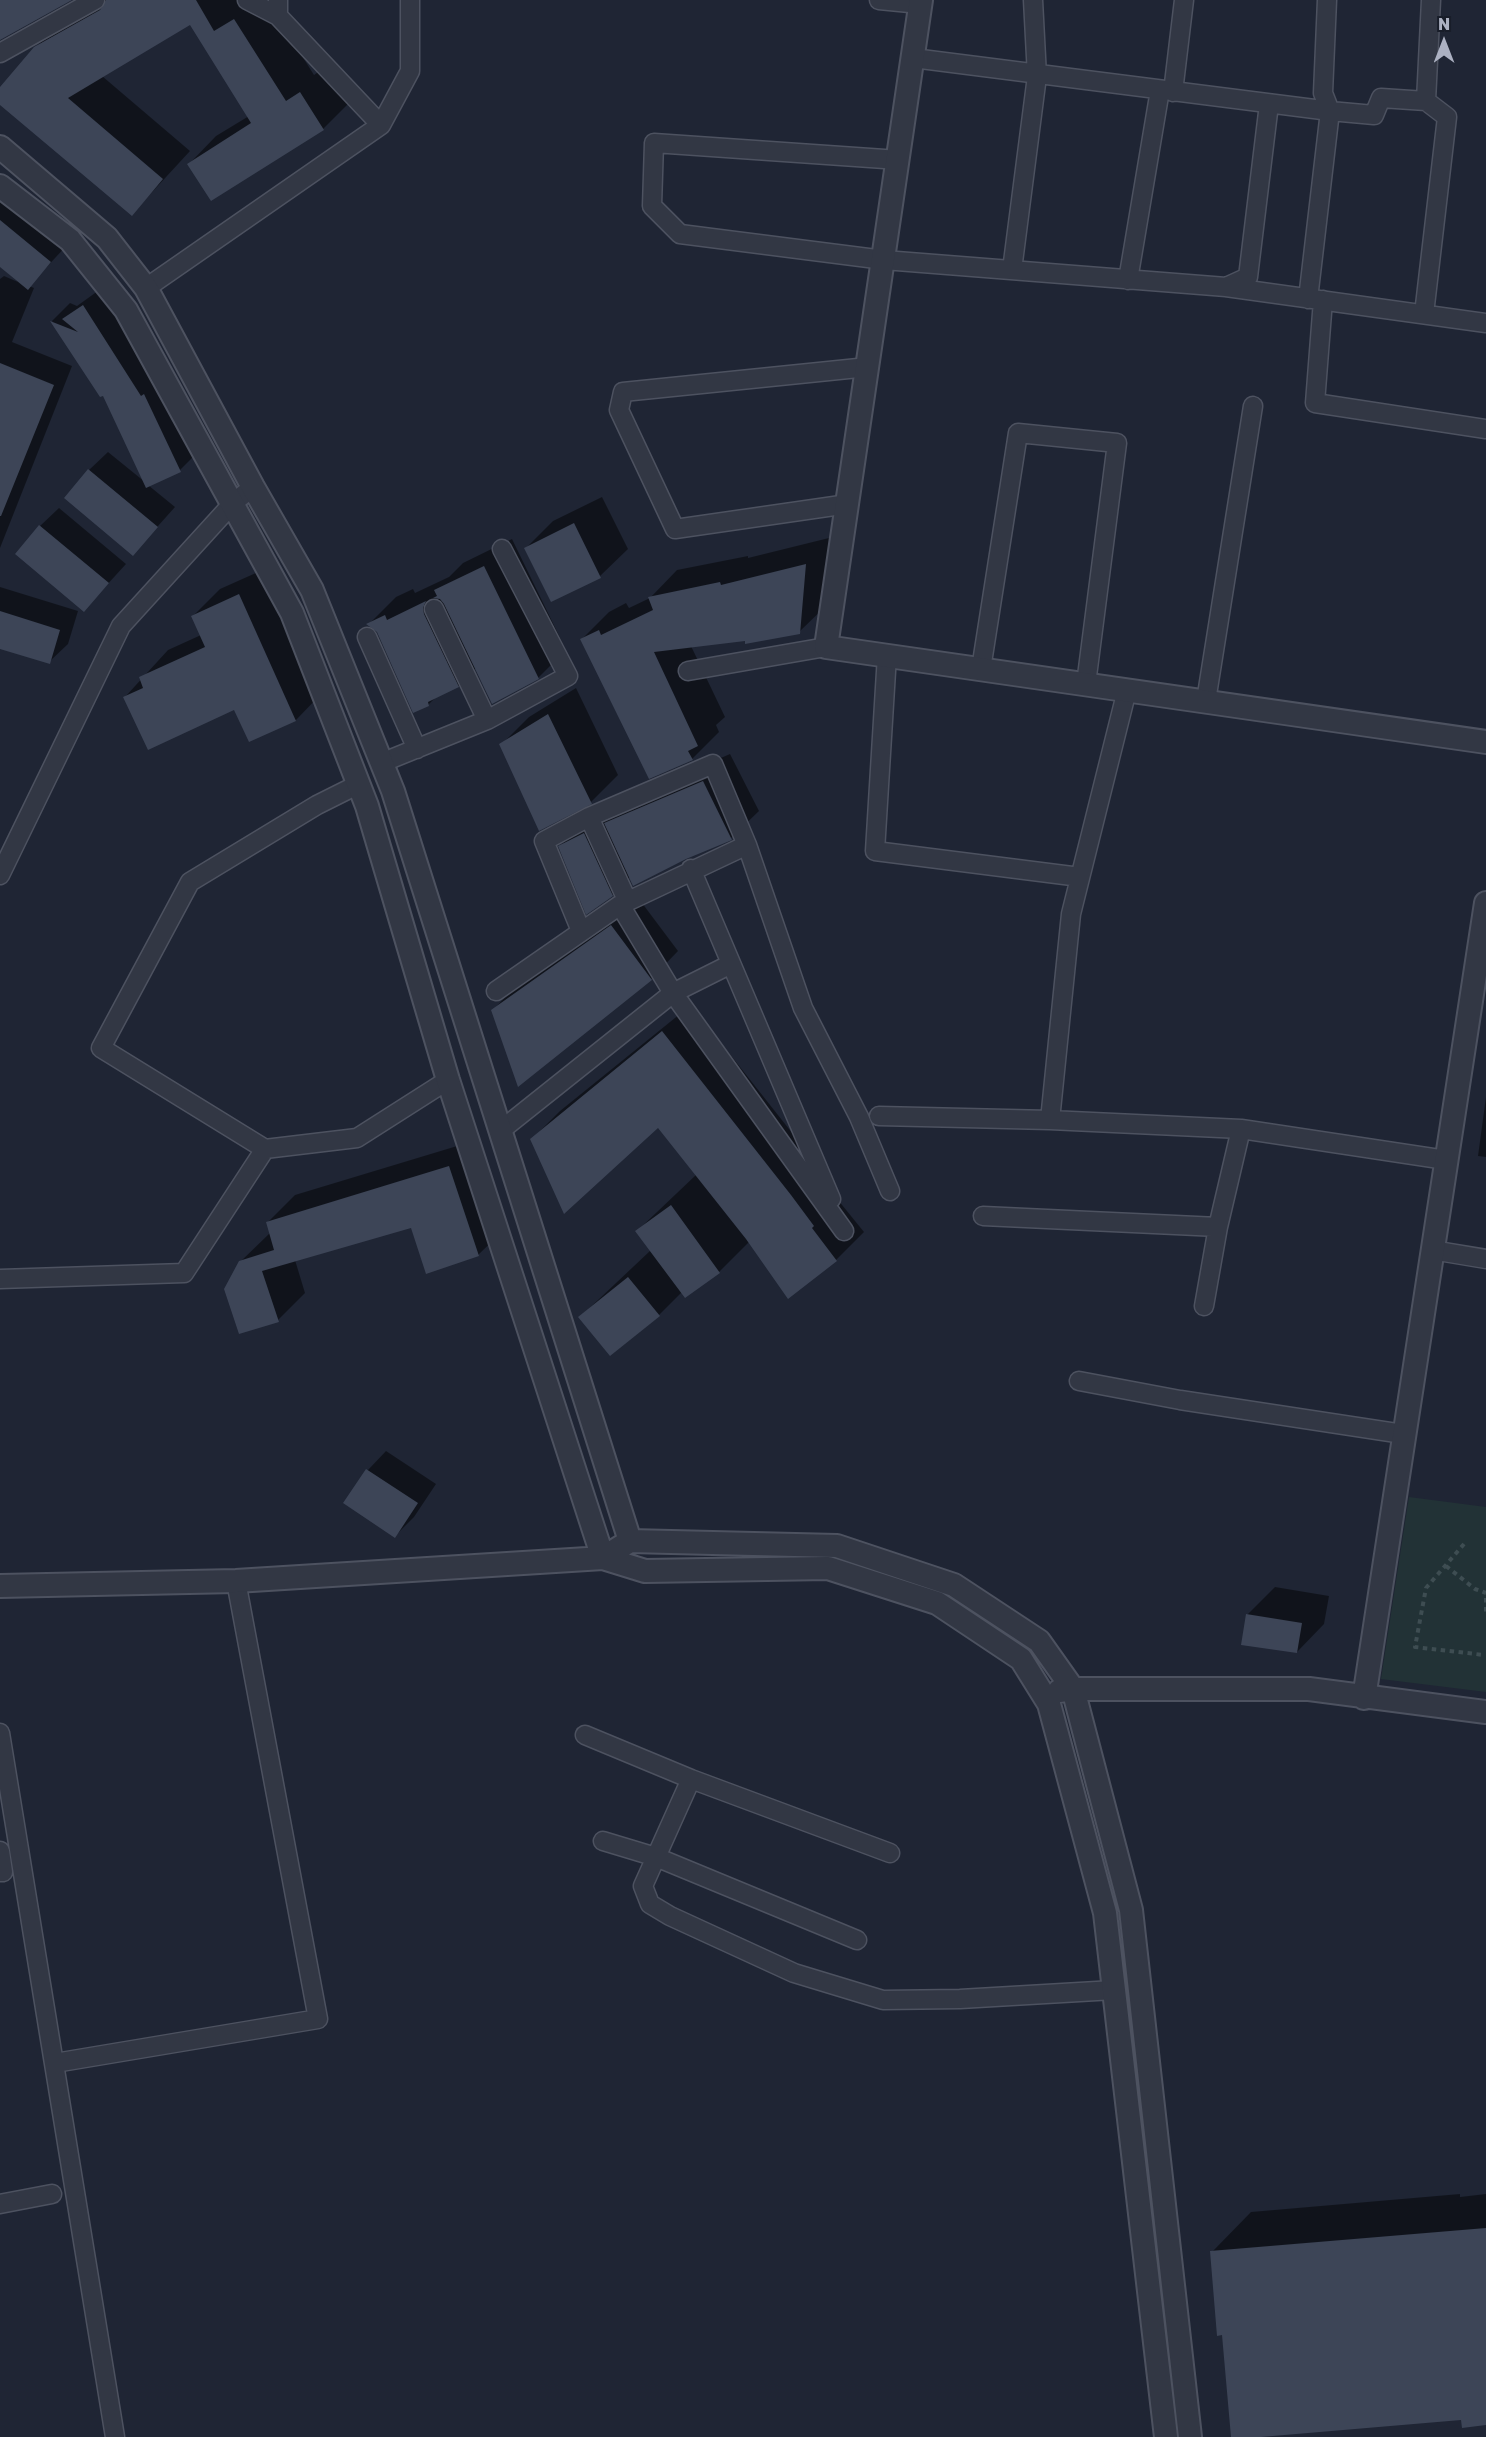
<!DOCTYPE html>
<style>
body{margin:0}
#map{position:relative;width:1486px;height:2437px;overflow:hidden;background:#1f2534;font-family:"Golos Text",sans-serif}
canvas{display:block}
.north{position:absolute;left:1414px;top:12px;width:60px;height:60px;-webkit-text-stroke:4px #181d29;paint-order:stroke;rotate:0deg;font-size:16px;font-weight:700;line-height:24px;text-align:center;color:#acb1c2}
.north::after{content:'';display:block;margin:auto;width:21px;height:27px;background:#acb1c2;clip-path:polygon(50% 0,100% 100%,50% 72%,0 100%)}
</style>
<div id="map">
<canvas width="1486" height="2437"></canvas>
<div class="north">N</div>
</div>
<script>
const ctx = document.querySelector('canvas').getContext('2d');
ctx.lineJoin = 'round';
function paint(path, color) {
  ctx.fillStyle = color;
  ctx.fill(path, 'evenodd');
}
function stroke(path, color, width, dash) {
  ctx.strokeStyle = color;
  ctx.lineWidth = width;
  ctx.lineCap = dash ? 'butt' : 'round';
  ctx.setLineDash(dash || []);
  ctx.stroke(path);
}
paint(new Path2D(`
 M1409,1497L1486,1507V1692L1381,1679Z`), '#223236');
paint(new Path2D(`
 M99,0H267L314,75L328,65L351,101L323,129L211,199L189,164L216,136L249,116L190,23L102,76L190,151L132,214L0,103V90L35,48L63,20Z
 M0,186L69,243L29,286L34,288L12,342L72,366L0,548V279L4,276L18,282L0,266Z
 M102,288L198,452L180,470L148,485L175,507L133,554L89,470L108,452L145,482L103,393L100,395L52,321L70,303L77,306Z
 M602,497L628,549L600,576L526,548L553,521Z
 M59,508L126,564L84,610L40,526Z
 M833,537L827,605L799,632L691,646L725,717L716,725L719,732L692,759L582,639L609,612L626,603L629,608L650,598L677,570L748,556V558Z
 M512,539L566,650L538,678L476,668L458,686L436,697L428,705L378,631L369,624L396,597L413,589L415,593L449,577L463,563Z
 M267,568L323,692L296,720L235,708L125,697L168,650L201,635L193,616L220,589Z
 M0,587L78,611L68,644L49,662L0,647Z
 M576,688L618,775L591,802L501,745L529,717Z
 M730,754L759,811L731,838L630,877L612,895L560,846L588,819L633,796Z
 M639,899L678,951L651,979L493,1010L520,982Z
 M691,1005L819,1167L841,1197L838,1200L864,1232L836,1260L788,1297L750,1241L719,1272L685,1296L682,1292L659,1315L580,1317L651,1250L637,1231L697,1174L659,1126L532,1139L560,1111Z
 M1486,1097V1157L1478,1156Z
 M477,1140L506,1228L478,1255L412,1226L295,1260L305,1293L278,1320L240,1262L270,1233L267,1223L295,1195Z
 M386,1451L436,1484L414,1517L395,1536L346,1503L368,1470Z
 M1275,1587L1329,1596L1324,1624L1297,1652L1247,1615Z
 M1460,2194V2197L1486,2194V2424L1462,2418L1232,2437L1223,2334L1212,2252L1251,2212Z`), '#0007');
paint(new Path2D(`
 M0,0H72L0,40Z
 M106,0H196L214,31L234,19L286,101L300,92L324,130L211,201L187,164L251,123L190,25L68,98L163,179L132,216L0,105V87L34,47L100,10Z
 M0,220L51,262L28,290L0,267Z
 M83,305L141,396L144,394L181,472L146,488L103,396L100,397L50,321L78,332L62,319Z
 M0,363L54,385L1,516H0Z
 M88,469L158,527L133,556L64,498Z
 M574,523L601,578L551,602L524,548Z
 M39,525L109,583L84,612L15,554Z
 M806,564L800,634L745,644V641L654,652L698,746L688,751L693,760L649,779L580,639L599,630L601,635L653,610L648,597L720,582L721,585Z
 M484,566L539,679L492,704L444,604L440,599L433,598L437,596L434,590Z
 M239,594L296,721L249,742L234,710L148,750L123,697L143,688L139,677L205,647L191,616Z
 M426,601L423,608L424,614L459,687L428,702L429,706L413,713L377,632L366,624L385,615L387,620Z
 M0,611L60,630L50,664L0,649Z
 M548,714L592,804L539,831L499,744Z
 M703,781L732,840L686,859L633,886L604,823Z
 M584,833L613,896L586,915L558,846Z
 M611,925L652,980L518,1087L491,1010Z
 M662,1031L791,1195L814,1226L812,1228L837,1261L788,1299L746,1239L658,1128L564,1214L530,1139Z
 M449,1166L479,1256L426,1274L411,1228L262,1271L279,1322L239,1334L224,1289L239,1261L274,1250L266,1222Z
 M671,1205L720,1273L685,1298L635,1231Z
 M628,1277L660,1316L610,1356L578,1317Z
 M366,1469L418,1503L395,1538L343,1503Z
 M1246,1614L1302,1623L1297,1653L1241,1645Z
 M1486,2228V2425L1462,2428L1461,2420L1261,2437H1231L1222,2335L1217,2336L1210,2251Z`), '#3d4557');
const minor = new Path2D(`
 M247,0L278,16
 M278,0V16L381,125
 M879,0L920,4
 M0,53L95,0
 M913,58L1330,111L1374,115L1381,98L1426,101L1447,117L1424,314
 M1173,92L1184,0
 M1426,101L1431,0
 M899,160L654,143L652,206L680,234L884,260L1226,287L1486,323
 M1012,270L1037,76L1033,0
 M1128,280L1160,90
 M1226,287L1248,277L1269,104
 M146,288L381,125L410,71V0
 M1308,299L1330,111L1323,93L1327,0
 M1323,300L1315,403L1486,429
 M848,504L675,529L619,410L623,392L868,367
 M434,609L487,720
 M367,637L417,749
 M887,655L875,851L1080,877
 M981,669L1018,433L1117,443L1086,684
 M688,671L826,647
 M1127,690L1071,914L1050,1120L1241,1129L1446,1160
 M1206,701L1253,406
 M381,763L487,720L568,676L502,549
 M589,817L627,900
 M691,869L831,1199
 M0,875L121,626L233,503L253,487
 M581,931L544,841L589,817L713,764L747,845
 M731,964L673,993L620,905L747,845L803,1008L859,1117L890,1191
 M496,991L620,905
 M879,1116L1050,1120
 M500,1131L673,993L844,1231
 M265,1149L101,1048L190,882L317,805L359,784
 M983,1216L1218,1227
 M1432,1250L1486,1259
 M0,1279L184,1273L265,1149L357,1138L448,1080
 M1204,1306L1218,1227L1241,1129
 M1079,1381L1180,1400L1403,1434
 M0,1733L115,2437
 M585,1735L691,1779
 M603,1841L656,1857L857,1940
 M0,1851L3,1872H0
 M890,1853L691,1779L643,1886L650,1904L670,1916L794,1973L883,2000L960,1999L1114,1990
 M55,2063L318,2019L236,1581
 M0,2204L52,2194`);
const tertiary = new Path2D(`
 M921,0L826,647L1486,742
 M0,147L107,238L146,288L253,487L312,590L393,791L630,1541
 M0,186L70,240L126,310L292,613L367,806L448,1080L603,1558L645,1571L828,1568L937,1603L1021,1659L1049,1704L1105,1913L1166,2437
 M0,1586L236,1581L603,1558L630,1541L837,1546L954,1585L1039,1641L1073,1689L1131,1910L1190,2437
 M1059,1691L1073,1689H1309L1486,1712
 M1364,1698L1486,903`);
stroke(minor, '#4d5260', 21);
stroke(tertiary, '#4d5260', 26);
stroke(new Path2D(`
 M1464,1544L1426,1588L1415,1647L1484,1655
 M1446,1566L1475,1589L1486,1593
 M1486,1598V1615`), '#3e4d52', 4, [4.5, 4.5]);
stroke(minor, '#323744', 18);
stroke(tertiary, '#323744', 22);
</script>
